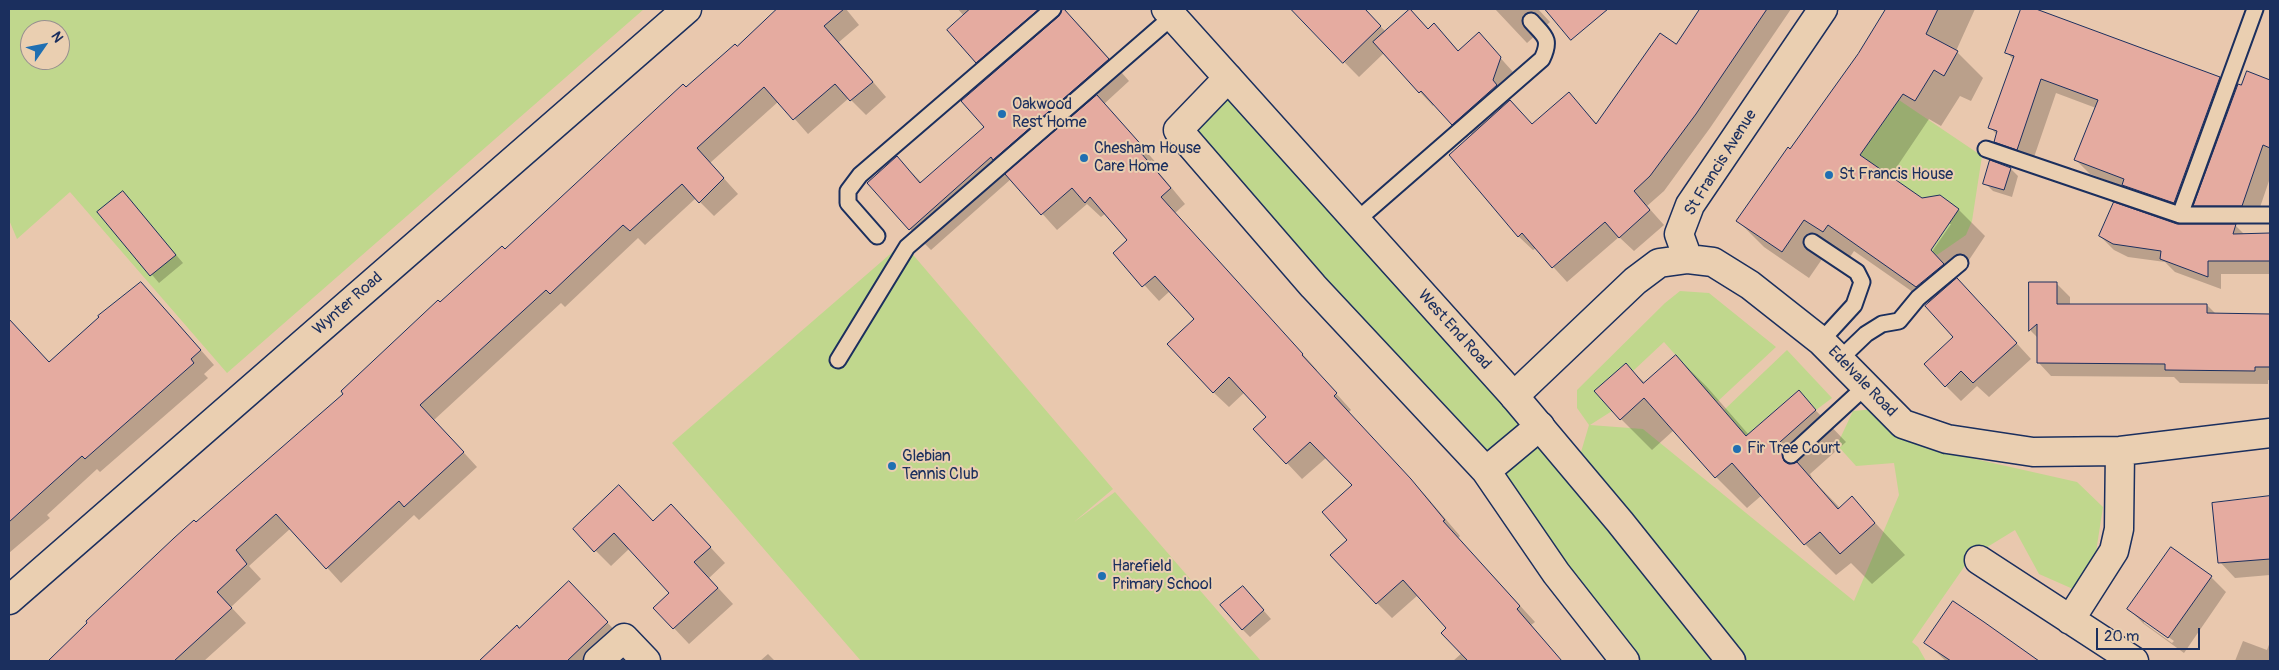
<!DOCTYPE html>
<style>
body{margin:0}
#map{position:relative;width:2279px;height:670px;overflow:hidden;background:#e9c8ae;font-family:Pangolin,sans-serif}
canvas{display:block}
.frame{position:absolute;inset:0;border:10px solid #1b2f5e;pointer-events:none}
.north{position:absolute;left:20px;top:20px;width:50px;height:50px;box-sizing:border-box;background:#eacfb1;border:1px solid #978f90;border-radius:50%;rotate:57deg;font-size:14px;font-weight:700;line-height:20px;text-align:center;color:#1b2f5e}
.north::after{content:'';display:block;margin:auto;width:18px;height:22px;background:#1f6fb2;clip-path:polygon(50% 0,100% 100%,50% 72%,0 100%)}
.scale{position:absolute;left:2096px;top:628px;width:104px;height:22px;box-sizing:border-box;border:2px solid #1b2f5e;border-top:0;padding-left:6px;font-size:15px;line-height:18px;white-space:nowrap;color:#1b2f5e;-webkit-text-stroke:4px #eacfb1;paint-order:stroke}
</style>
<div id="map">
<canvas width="2279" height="670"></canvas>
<div class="frame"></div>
<div class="north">N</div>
<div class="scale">20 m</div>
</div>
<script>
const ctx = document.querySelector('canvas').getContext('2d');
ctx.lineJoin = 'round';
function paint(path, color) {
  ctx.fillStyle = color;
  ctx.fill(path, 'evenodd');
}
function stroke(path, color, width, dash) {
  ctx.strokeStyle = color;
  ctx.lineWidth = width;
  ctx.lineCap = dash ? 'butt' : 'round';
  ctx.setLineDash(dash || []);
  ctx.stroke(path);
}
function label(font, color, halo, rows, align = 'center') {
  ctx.font = font + ' Pangolin,sans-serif';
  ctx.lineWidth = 4;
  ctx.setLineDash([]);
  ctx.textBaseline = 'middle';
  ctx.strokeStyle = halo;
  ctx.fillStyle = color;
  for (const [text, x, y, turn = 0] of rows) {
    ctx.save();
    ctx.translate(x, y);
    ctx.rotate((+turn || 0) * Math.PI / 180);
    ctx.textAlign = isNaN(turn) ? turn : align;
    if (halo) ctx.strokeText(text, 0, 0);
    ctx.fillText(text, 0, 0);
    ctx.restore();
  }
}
paint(new Path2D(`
 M9,9H644L227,373L70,192L17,239L9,220ZM30,30H60V60H30Z
 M1228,78L1576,469L1589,425L1577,408V390L1665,303L1680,291L1709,293L1776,347L1717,402L1664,342L1633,371L1626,363L1612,411L1590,425L1643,429L1854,601L1899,495L1894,463L1856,466L1837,445L1853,411L1876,409L1917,441L1975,459L2077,482L2103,507L2094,565L2073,589L2039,574L2015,530L1971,557L1912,642L1918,647L1926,661H1625L1556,573L1178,130Z
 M1899,100L1982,156L1972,221L1966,235L1937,255L1931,251L1953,218L1950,202L1940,195L1922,198L1860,155Z
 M903,243L1113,489L1074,522L1115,492L1261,661H861L672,443Z
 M1787,350L1832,398L1816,410L1798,390L1746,436L1724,410Z`), '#c0d78d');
paint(new Path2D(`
 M779,9H846L859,25L839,42L886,97L866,115L849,98L808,134L779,101L710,163L738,194L714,216L696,198L645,245L638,238L565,307L561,303L434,420L477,467L419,520L414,515L341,583L291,528L249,566L261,579L231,607L246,623L204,661H50L196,524L345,394L440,304L505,251L686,89L738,48Z
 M958,9H1049L1058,19L1065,11L1086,32L1129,81L1104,104L1159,166L1156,169L1185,204L1175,213L1317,370L1316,371L1351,410L1348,413L1426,496L1460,536L1458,538L1535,622L1531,625L1562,661H1453L1462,653L1448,628L1418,595L1392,618L1377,603L1349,540L1354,485L1327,457L1302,479L1255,429L1268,417L1245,392L1229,407L1213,392L1195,320L1170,291L1159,301L1115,253L1129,240L1106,213L1101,217L1087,204L1057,230L1011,179L931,250L910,229L897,158L922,183L985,127L991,76L977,62L964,16Z
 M1292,9H1364L1386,32L1429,30L1447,38L1459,52L1479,34L1513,72L1506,95L1532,125L1569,94L1597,124L1676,46L1702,9H1791L1710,128L1664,191L1647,206L1664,225L1634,251L1619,237L1567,282L1536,248L1533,250L1518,236L1471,133L1466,138L1434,104L1433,106L1420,92L1384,53L1359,77Z
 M1495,9H1538L1550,22L1527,43Z
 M1887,9H1975L1956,51L1983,78L1971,101L1960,96L1941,126L1929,119L1890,177L1921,199L1939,196L1959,210L1985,236L1957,278L2031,359L1989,397L1977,386L1961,401L1946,386L1955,337L1930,304L1854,251L1850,257L1831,246L1809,278L1764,247L1738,221L1859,54ZM1948,224H1951L1929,256L1927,255Z
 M2022,9H2032L2219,79L2235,94L2242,87L2247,72L2270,81V178L2256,219H2209L2193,204L2189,217L2137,199L2126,188L2090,174L2076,160L2096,108L2056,93L2032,163L2010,156L1996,142L1997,135L1990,127L2014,60L2006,52Z
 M2011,169L2018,176L2012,197L1993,191L1985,183Z
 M123,192L183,263L159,283L99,212Z
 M2177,225L2236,226L2245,235H2270V274H2221V289L2175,272L2165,262L2128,257L2114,250L2100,236Z
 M2056,283L2070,297V305H2207L2216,314L2270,315V380H2268V384L2180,383L2174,377L2051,376L2038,362V338L2031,331L2030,284Z
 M155,298L214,365L204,374L208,378L100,472L97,469L47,515L50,518L9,553V425L28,408L9,386V343L20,333L50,363Z
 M1676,356L1707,387L1749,435L1798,392L1846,442L1810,474L1814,481L1840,508L1852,498L1905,555L1872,584L1851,563L1836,575L1805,544L1762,495L1747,508L1716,477L1674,430L1652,450L1621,419L1626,365L1645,383Z
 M2270,498V575L2235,578L2220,562L2214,504Z
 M686,521L725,563L709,578L733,604L689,644L655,608L671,593L630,548L611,566L574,529Z
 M2211,577L2226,592L2184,653L2144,624L2129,609ZM2144,620L2174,641L2172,643L2144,623Z
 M1250,595L1271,619L1250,637L1242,629Z
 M584,598L622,638L598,661H481L517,627L519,630Z
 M1953,603L2038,661H1946L1926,643Z
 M2243,641L2267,650L2270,642V661H2235Z
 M768,654L775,661H760Z`), '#0003');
const building = new Path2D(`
 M777,9H844L824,26L873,82L850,101L835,84L793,120L764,87L697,148L724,178L699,203L682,184L630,231L623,225L550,294L546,290L420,405L464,452L404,507L399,501L326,569L276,514L236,550L247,564L217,592L232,608L174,661H48L87,623L86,621L174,538L194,520L196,522L343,394L341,391L438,300L440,302L502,246L505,249L683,84L686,87L735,44L737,46Z
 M970,9H1039L976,63L947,30Z
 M1062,9H1064L1109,59L993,160L991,157L909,230L867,183L897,156L920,183L984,127L961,101L1059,16Z
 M1291,9H1365L1381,26L1343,63Z
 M1410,9L1428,29L1434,23L1458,51L1479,32L1501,57L1493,80L1497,85L1452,125L1421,91L1419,93L1373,42Z
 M1545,9H1608L1571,40Z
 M1700,9H1767L1696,114L1650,176L1634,191L1650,210L1619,238L1605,222L1552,268L1522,233L1518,237L1449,155L1510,100L1532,124L1569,92L1596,124L1660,33L1676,44Z
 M1886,9H1938L1926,34L1958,51L1944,76L1934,70L1915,101L1903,94L1860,155L1922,198L1940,195L1959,209L1931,250L1944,264L1916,287L1828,225L1823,232L1804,220L1782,252L1736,221L1788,147L1790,149L1858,54Z
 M2021,9H2036L2220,77L2174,203L2122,185L2124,179L2074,160L2098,100L2041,79L2017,150L1994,142L1997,131L1988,128L2014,56L2005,53Z
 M2247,71L2270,80V148L2263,145L2242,206H2193L2238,84L2241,85Z
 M1097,95L1145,149L1141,153L1171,188L1161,197L1303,354L1302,355L1337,393L1334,396L1411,479L1445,520L1443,521L1520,606L1517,609L1562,661H1468L1441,633L1446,628L1403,580L1376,604L1330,555L1347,540L1322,512L1352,485L1310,442L1286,464L1253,429L1266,417L1229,377L1213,393L1167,344L1194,319L1155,276L1142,287L1113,253L1127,240L1090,197L1085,203L1072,188L1041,215L1005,174Z
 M1990,160L2011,168L2004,190L1983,184Z
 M123,191L176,255L150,276L97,212Z
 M2114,202L2177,224H2236L2233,234L2270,233V261H2208V277L2160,259L2161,251L2113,244L2099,236Z
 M1957,278L2017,343L1973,383L1961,371L1945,387L1924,364L1953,337L1925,306Z
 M141,282L201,350L191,359L194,363L85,459L82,456L9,522V319L49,362L99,317L98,316Z
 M2029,282H2057V304H2207V313L2270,314V367H2255V371L2165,370V364L2037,363V324L2029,331Z
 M1676,355L1746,436L1799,390L1816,410L1780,442L1785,448L1782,453L1784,461L1789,464L1797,462L1838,509L1852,496L1875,523L1840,554L1820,532L1804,545L1732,463L1715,478L1644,398L1620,420L1594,391L1626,363L1643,383Z
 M619,485L653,521L671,504L711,547L694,562L718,588L673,629L653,608L669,593L614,533L594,552L573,529Z
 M2270,496V559L2218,563L2212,503Z
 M2171,547L2212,576L2168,638L2127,609Z
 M569,581L608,622L567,661H479L517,625L519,628Z
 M1243,586L1264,610L1242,630L1220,605Z
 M1953,601L1984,622L2039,661H1951L1924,643Z`);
paint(building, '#e5aba0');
stroke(building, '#1b2f5e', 1);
const service = new Path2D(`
 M1986,149L2180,215L2255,9
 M2180,215H2270
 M1356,221L1542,59C1552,38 1544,36 1531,21
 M877,236L848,203V191L860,175L1053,9
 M1812,242L1857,272L1862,282L1854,305L1821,341
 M1840,359L1866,334L1882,324L1899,321L1918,298L1960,263
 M838,360L907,247L1173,16
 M1791,455L1866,386`);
const minor = new Path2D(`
 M1228,78L1178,130L1313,286L1486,471
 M1688,259L1713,262L1750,285L1821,341L1903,424L1947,439L2033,452L2120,451L2270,433
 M1514,396L1635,281L1659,263L1688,259L1679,234L1690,205L1823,9
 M1540,426L1486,471L1556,573L1625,661
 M1979,560L2134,661
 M9,600L687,9
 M2070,620L2114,551L2119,529L2120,451
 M598,661L624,638L646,661`);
const tertiary = new Path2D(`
 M1166,9L1514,396L1620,522L1731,661`);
stroke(service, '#1b2f5e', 19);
stroke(minor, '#1b2f5e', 31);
stroke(tertiary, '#1b2f5e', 31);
stroke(service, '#eacfb1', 15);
stroke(minor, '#eacfb1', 28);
stroke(tertiary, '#eacfb1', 28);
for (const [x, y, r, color] of [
 [1002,114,5,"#1f6fb2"],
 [1084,158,5,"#1f6fb2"],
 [1829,175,5,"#1f6fb2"],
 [1737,449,5,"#1f6fb2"],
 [892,466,5,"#1f6fb2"],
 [1102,576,5,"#1f6fb2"]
]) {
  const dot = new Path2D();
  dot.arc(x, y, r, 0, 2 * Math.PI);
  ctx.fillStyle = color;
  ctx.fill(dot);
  stroke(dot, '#eacfb1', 2);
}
label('16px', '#1b2f5e', '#eacfb1', [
 ["Oakwood",1012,105],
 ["Rest Home",1012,123],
 ["Chesham House",1094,149],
 ["Care Home",1094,167],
 ["St Francis House",1839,175],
 ["Fir Tree Court",1747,449],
 ["Glebian",902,457],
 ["Tennis Club",902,475],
 ["Harefield",1112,567],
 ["Primary School",1112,585]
], 'left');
label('16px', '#1b2f5e', '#eacfb1', [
 ["St Francis Avenue",1721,163,-58],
 ["Wynter Road",348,304,-41],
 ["West End Road",1454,330,48],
 ["Edelvale Road",1862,382,46]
]);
</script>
